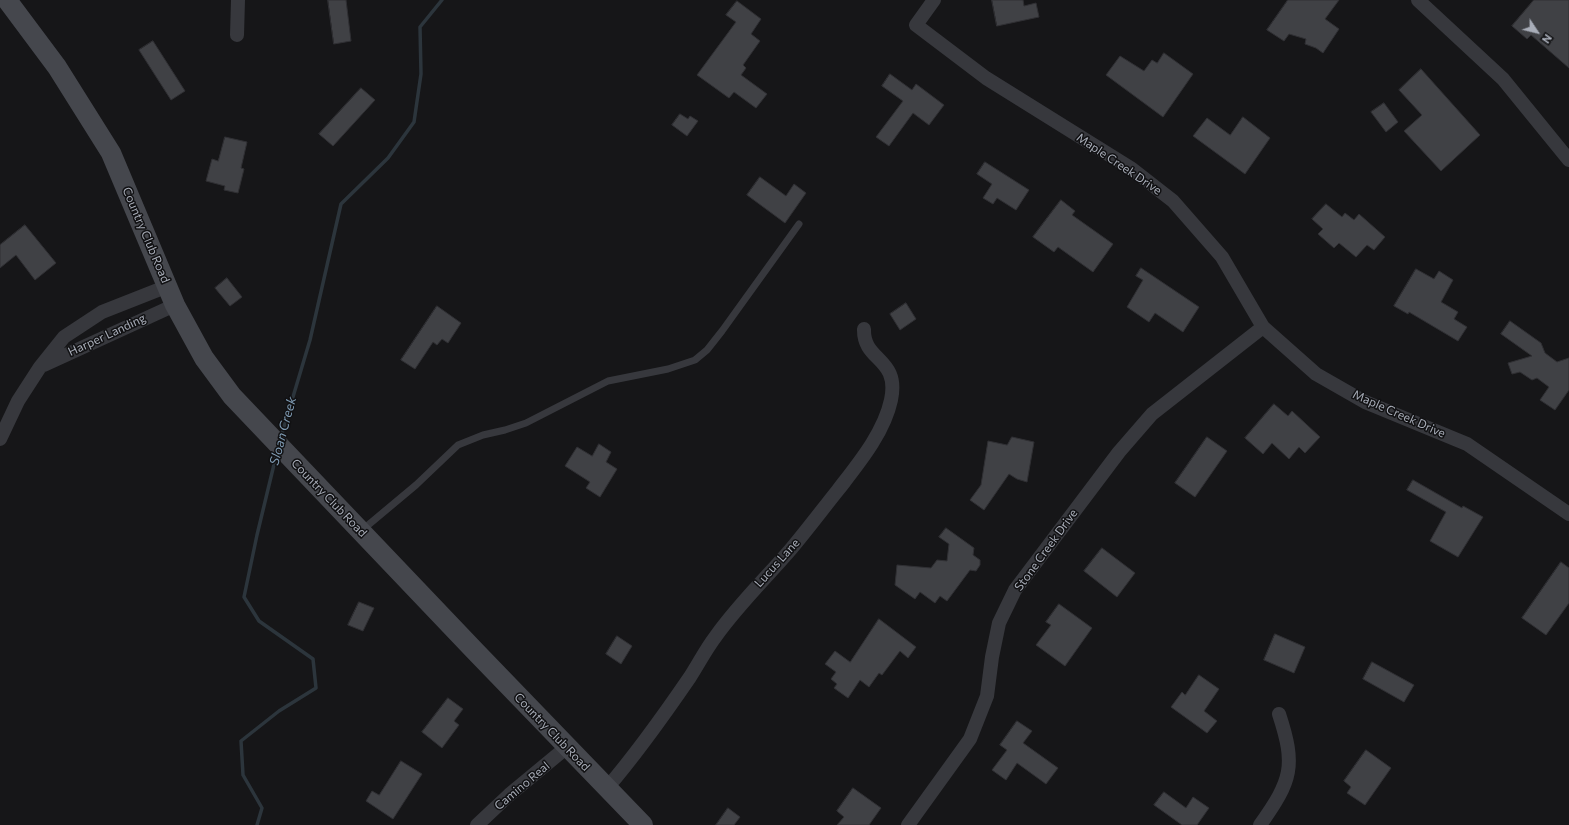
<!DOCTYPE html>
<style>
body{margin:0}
#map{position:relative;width:1569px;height:825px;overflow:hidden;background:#161618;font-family:Commissioner,sans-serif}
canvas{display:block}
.north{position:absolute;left:1517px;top:12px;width:40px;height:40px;-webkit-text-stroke:3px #111113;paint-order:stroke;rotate:125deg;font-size:11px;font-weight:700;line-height:16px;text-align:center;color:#a8adb8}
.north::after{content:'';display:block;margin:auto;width:14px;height:18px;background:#a8adb8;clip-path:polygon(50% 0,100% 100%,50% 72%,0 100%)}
</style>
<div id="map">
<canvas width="1569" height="825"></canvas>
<div class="north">N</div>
</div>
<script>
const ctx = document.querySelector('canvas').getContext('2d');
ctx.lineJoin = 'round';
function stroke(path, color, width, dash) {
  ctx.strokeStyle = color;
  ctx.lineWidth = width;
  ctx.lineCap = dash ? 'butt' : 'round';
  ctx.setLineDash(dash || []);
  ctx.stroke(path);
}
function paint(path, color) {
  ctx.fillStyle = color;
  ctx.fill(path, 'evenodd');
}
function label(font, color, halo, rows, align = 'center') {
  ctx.font = font + ' Commissioner,sans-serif';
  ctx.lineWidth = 3;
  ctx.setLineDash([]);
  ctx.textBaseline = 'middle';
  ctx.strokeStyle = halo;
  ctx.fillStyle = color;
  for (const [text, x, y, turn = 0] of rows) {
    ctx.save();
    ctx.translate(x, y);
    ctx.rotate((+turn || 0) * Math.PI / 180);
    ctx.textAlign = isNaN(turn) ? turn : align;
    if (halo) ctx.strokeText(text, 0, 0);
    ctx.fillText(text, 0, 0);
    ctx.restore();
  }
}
stroke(new Path2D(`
 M281,437L310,340L341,204L388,158L414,122L421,74L420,27L442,0
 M257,825L262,808L243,775L241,741L279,711L316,688L313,659L259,621L244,597L257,535L277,452`), '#2c353c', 3.5);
const building = new Path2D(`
 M328,0H346L351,41L334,44Z
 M992,0H1023L1024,6L1036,3L1039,17L997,26Z
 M1288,0H1339L1325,19L1339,29L1323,53L1316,48L1305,44L1306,39L1289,34L1284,41L1267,30Z
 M1534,0H1569V68L1531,35L1527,39L1512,26Z
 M737,1L761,19L751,34L760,41L743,65L746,68L741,75L767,94L756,108L734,92L729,98L697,75L736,22L726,15Z
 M153,41L185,91L171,100L139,50Z
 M1164,53L1193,74L1163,117L1106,75L1120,56L1144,71L1152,60L1157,63Z
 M1421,69L1480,135L1441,171L1404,131L1422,115L1399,90Z
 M890,74L912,90L916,84L944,105L929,125L913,113L889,146L876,137L903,101L882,86Z
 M361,88L375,100L333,146L319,134Z
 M1384,103L1398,122L1386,132L1371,112Z
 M680,114L688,119L690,116L698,121L687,136L672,125Z
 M1243,117L1270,138L1245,174L1193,136L1207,118L1230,135Z
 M225,137L247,142L241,168L244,169L238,193L224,190L225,186L206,181L212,159L218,161Z
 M985,162L1029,190L1016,210L997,198L993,204L983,198L992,184L977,174Z
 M760,177L786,196L794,184L806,193L785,223L747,195Z
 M1061,200L1075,211L1072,215L1113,244L1093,272L1058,247L1054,252L1033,237Z
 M1326,204L1342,217L1345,213L1354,220L1359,214L1385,237L1374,250L1367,245L1356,257L1339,243L1334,248L1318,234L1323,229L1312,219Z
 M25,225L56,263L35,280L16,255L0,268V245Z
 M1141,268L1199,307L1183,332L1155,313L1149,322L1127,307L1143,280L1136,276Z
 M1416,269L1434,279L1439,271L1453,280L1441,302L1458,312L1454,319L1467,327L1458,341L1409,312L1408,314L1394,306Z
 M227,278L242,297L230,306L215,288Z
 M906,303L916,319L900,330L890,314Z
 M437,306L461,323L448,343L442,339L437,345L433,342L415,369L401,360Z
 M1510,321L1541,343L1545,353L1557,362L1569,358V390L1555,410L1540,400L1549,387L1537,378L1532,380L1520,372L1512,374L1508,363L1532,356L1501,334Z
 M1274,404L1288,416L1292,411L1320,437L1305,453L1299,447L1289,459L1272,443L1263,454L1245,438Z
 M1012,437L1034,442L1027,482L1017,479L1009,474L984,510L970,500L981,485L988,441L1007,445Z
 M1207,437L1227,451L1195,497L1175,483Z
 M599,444L611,452L606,462L617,469L600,497L586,488L590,482L565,466L577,447L592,456Z
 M1413,480L1462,508L1463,506L1483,517L1458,557L1430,541L1446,512L1407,490Z
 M946,528L974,548L973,555L980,560V565L976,571L970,570L947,601L940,596L935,603L920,592L915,599L895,585L897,565L931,568L937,560L947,561L949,544L939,537Z
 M1102,548L1135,573L1117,597L1084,571Z
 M1561,562L1569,568V603L1546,635L1522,618Z
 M359,602L374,608L363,631L348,625Z
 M1059,604L1092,628L1065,666L1036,645L1051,625L1046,622Z
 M879,619L916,647L908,658L900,651L882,675L879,673L869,687L860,680L848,698L834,688L837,684L831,679L836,672L825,664L835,651L850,662Z
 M1275,634L1305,647L1294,673L1264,660Z
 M617,636L632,646L621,664L606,654Z
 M1372,662L1414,685L1404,702L1363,679Z
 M1199,675L1219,689L1204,711L1217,721L1207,733L1171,707L1182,692L1185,695Z
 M448,698L463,709L454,721L459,725L442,748L422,732Z
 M1017,721L1032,731L1023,743L1058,768L1046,784L1017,763L1006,780L992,770L1007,750L1000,745Z
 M1366,750L1391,768L1365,805L1347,793L1351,787L1344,781Z
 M401,761L422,774L393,819L366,801L372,791L379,795Z
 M853,788L881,808L869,825H837L844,817L837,811Z
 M1164,792L1186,808L1193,797L1209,808L1197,825H1182L1154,805Z
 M728,808L740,817L734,825H716Z`);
paint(building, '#404145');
stroke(building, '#303034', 1);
stroke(new Path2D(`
 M361,531L416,485L458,445L483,435L505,430L526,423L608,381L668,369L695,360L707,350L722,331L799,224`), '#37383d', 7);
stroke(new Path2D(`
 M934,0L916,25L986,78L1132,169L1173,201L1222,257L1263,327L1316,374L1365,402L1467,444L1569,514
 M1418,0L1503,79L1569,160
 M237,35L238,0
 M44,365L175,305
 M0,439L18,401L40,367L64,337L102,312L168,286
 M607,788C637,753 664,715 690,677C699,663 706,649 716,636C738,605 766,578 791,549C807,530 822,510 838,490C858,464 884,433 891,400C900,357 863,362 864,329
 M477,825L509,795L567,747
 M908,825L970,739L987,696L992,657L999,623L1015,590L1119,452L1152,414L1263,327
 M1260,825C1292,780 1296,766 1279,714`), '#37383d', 14);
stroke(new Path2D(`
 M7,0L57,67L111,153L175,305L204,358L232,396L474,650L643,825`), '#45474d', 20);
label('12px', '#a8adb8', '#111113', [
 ["Maple Creek Drive",1119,164,34],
 ["Country Club Road",146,235,67],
 ["Harper Landing",107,335,-25],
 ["Maple Creek Drive",1399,414,24],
 ["Country Club Road",329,498,46],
 ["Stone Creek Drive",1046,550,-54],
 ["Lucus Lane",777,563,-48],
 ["Country Club Road",552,732,46],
 ["Camino Real",522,786,-40]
]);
label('italic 13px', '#7f9bb3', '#111113', [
 ["Sloan Creek",283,431,-75]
]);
</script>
